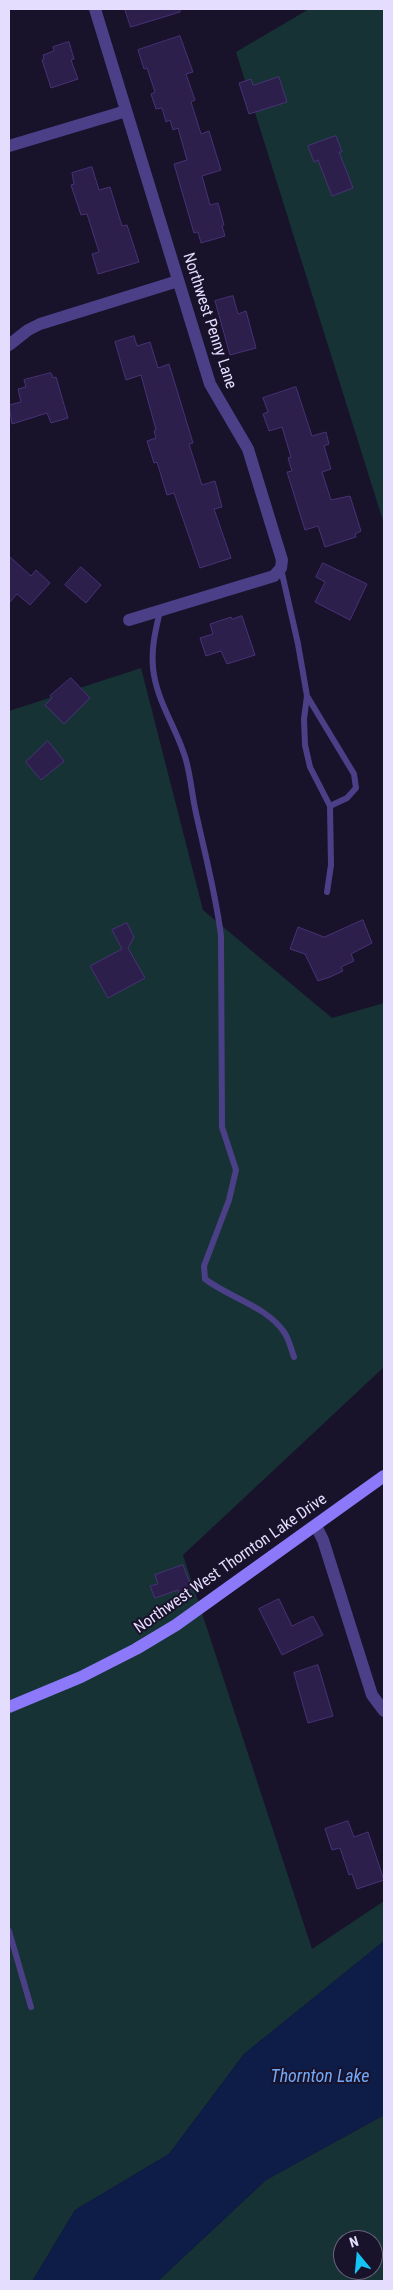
<!DOCTYPE html>
<style>
body{margin:0}
#map{position:relative;width:393px;height:2290px;overflow:hidden;background:#19122b;font-family:"Roboto Condensed",sans-serif}
canvas{display:block}
.frame{position:absolute;inset:0;border:10px solid #e5ddfd;pointer-events:none}
.north{position:absolute;left:333px;top:2230px;width:50px;height:50px;box-sizing:border-box;background:#19122b;border:1px solid #6b637f;border-radius:50%;rotate:343deg;font-size:14px;font-weight:700;line-height:20px;text-align:center;color:#e5ddfd}
.north::after{content:'';display:block;margin:auto;width:18px;height:22px;background:#13c4f4;clip-path:polygon(50% 0,100% 100%,50% 72%,0 100%)}
</style>
<div id="map">
<canvas width="393" height="2290"></canvas>
<div class="frame"></div>
<div class="north">N</div>
</div>
<script>
const ctx = document.querySelector('canvas').getContext('2d');
ctx.lineJoin = 'round';
function paint(path, color) {
  ctx.fillStyle = color;
  ctx.fill(path, 'evenodd');
}
function stroke(path, color, width, dash) {
  ctx.strokeStyle = color;
  ctx.lineWidth = width;
  ctx.lineCap = dash ? 'butt' : 'round';
  ctx.setLineDash(dash || []);
  ctx.stroke(path);
}
function label(font, color, halo, rows, align = 'center') {
  ctx.font = font + ' "Roboto Condensed",sans-serif';
  ctx.lineWidth = 4;
  ctx.setLineDash([]);
  ctx.textBaseline = 'middle';
  ctx.strokeStyle = halo;
  ctx.fillStyle = color;
  for (const [text, x, y, turn = 0] of rows) {
    ctx.save();
    ctx.translate(x, y);
    ctx.rotate((+turn || 0) * Math.PI / 180);
    ctx.textAlign = isNaN(turn) ? turn : align;
    if (halo) ctx.strokeText(text, 0, 0);
    ctx.fillText(text, 0, 0);
    ctx.restore();
  }
}
paint(new Path2D(`
 M309,9H384V524L236,52Z
 M141,668L203,910L332,1018L384,1003V1367L183,1555L312,1949L384,1901V1941L244,2054L169,2154L75,2210L33,2280L36,2281H9V711Z
 M384,2115V2281H158L266,2180ZM343,2240H373V2270H343Z`), '#163234');
paint(new Path2D(`
 M384,1941V2115L266,2180L158,2281L33,2280L75,2210L169,2154L244,2054Z`), '#0e1c48');
const building = new Path2D(`
 M125,9H180V12L131,27Z
 M180,36L193,72L186,74L195,100L191,102L201,134L209,131L221,170L202,176L210,205L218,203L224,225L222,226L225,236L201,243L198,232L194,233L174,164L187,160L178,128L173,130L170,120L166,122L162,108L156,109L151,94L155,92L147,68L144,69L138,50Z
 M69,42L74,59L71,60L78,79L51,88L42,60L44,59L43,55L54,51L53,47Z
 M279,77L287,102L249,114L239,83L251,79L253,85Z
 M336,136L342,152H339L353,188L332,196L318,160L314,162L308,146Z
 M92,167L99,190L110,187L122,226L127,225L139,262L98,274L92,254L99,252L87,214L81,215L71,185L74,184L72,173Z
 M233,296L238,314L246,311L256,348L230,355L215,301Z
 M134,336L137,346L150,342L158,368L169,364L193,443L189,444L202,485L215,481L222,507L214,509L231,558L200,568L174,493L167,495L157,462L154,463L147,441L156,438L154,431L156,430L141,375L126,380L115,342Z
 M51,373L53,378L56,377L68,418L51,423L47,413L12,424L9,405L21,402L18,389L26,387L24,380Z
 M296,387L312,436L326,432L329,444L324,446L331,469L322,472L331,500L350,496L361,531L355,534L356,537L325,547L318,526L305,530L287,472L292,471L288,458L291,457L282,427L269,431L263,414L268,412L263,398Z
 M9,556L31,576L36,570L50,583L30,605L17,594L9,603Z
 M323,563L367,584L350,620L315,602L325,582L316,577Z
 M81,567L101,585L86,603L65,585Z
 M242,616L255,655L227,664L221,651L206,656L200,638L213,634L210,624L231,617L232,619Z
 M71,678L90,698L64,724L45,705L52,698L50,696Z
 M48,741L64,761L41,780L26,762Z
 M363,920L372,943L351,954L354,961L341,967L343,971L330,977L318,981L305,954L290,949L298,927L324,937Z
 M127,923L134,937L128,948L145,978L108,998L90,966L122,949L112,930Z
 M183,1565L192,1589L179,1594L178,1590L155,1598L150,1586L158,1584L155,1575Z
 M279,1599L292,1626L313,1616L323,1635L282,1655L259,1609Z
 M318,1665L333,1716L308,1723L294,1673Z
 M348,1821L354,1837L368,1832L384,1880L357,1889L352,1874L349,1875L340,1848L332,1850L325,1829Z`);
paint(building, '#2d1f4b');
stroke(building, '#473276', 1);
stroke(new Path2D(`
 M281,569L298,644L307,696L304,719L305,745L310,767L330,806L331,865L327,892
 M160,611C155,632 150,653 154,675C159,705 178,731 186,760C191,778 192,796 196,813C205,854 216,895 221,936L222,1127L236,1170L229,1200L204,1266L205,1279C230,1298 266,1306 284,1332C289,1339 291,1349 294,1357
 M307,696L354,774L356,788L347,798L330,806
 M9,1931L31,2007`), '#4b4087', 6);
stroke(new Path2D(`
 M95,9L210,384L248,449L282,560L281,568L274,576L129,620
 M9,146L126,111
 M9,345L28,330L40,324L178,281
 M316,1526L323,1540L372,1695L384,1711`), '#4b4087', 12);
stroke(new Path2D(`
 M9,1707L81,1677L136,1649L176,1625L384,1476`), '#8b79f9', 12);
label('16px', '#e5ddfd', '#19122b', [
 ["Northwest Penny Lane",209,321,72],
 ["Northwest West Thornton Lake Drive",231,1564,-35]
]);
label('italic 18px', '#70aaf9', '#19122b', [
 ["Thornton Lake",320,2077]
]);
</script>
